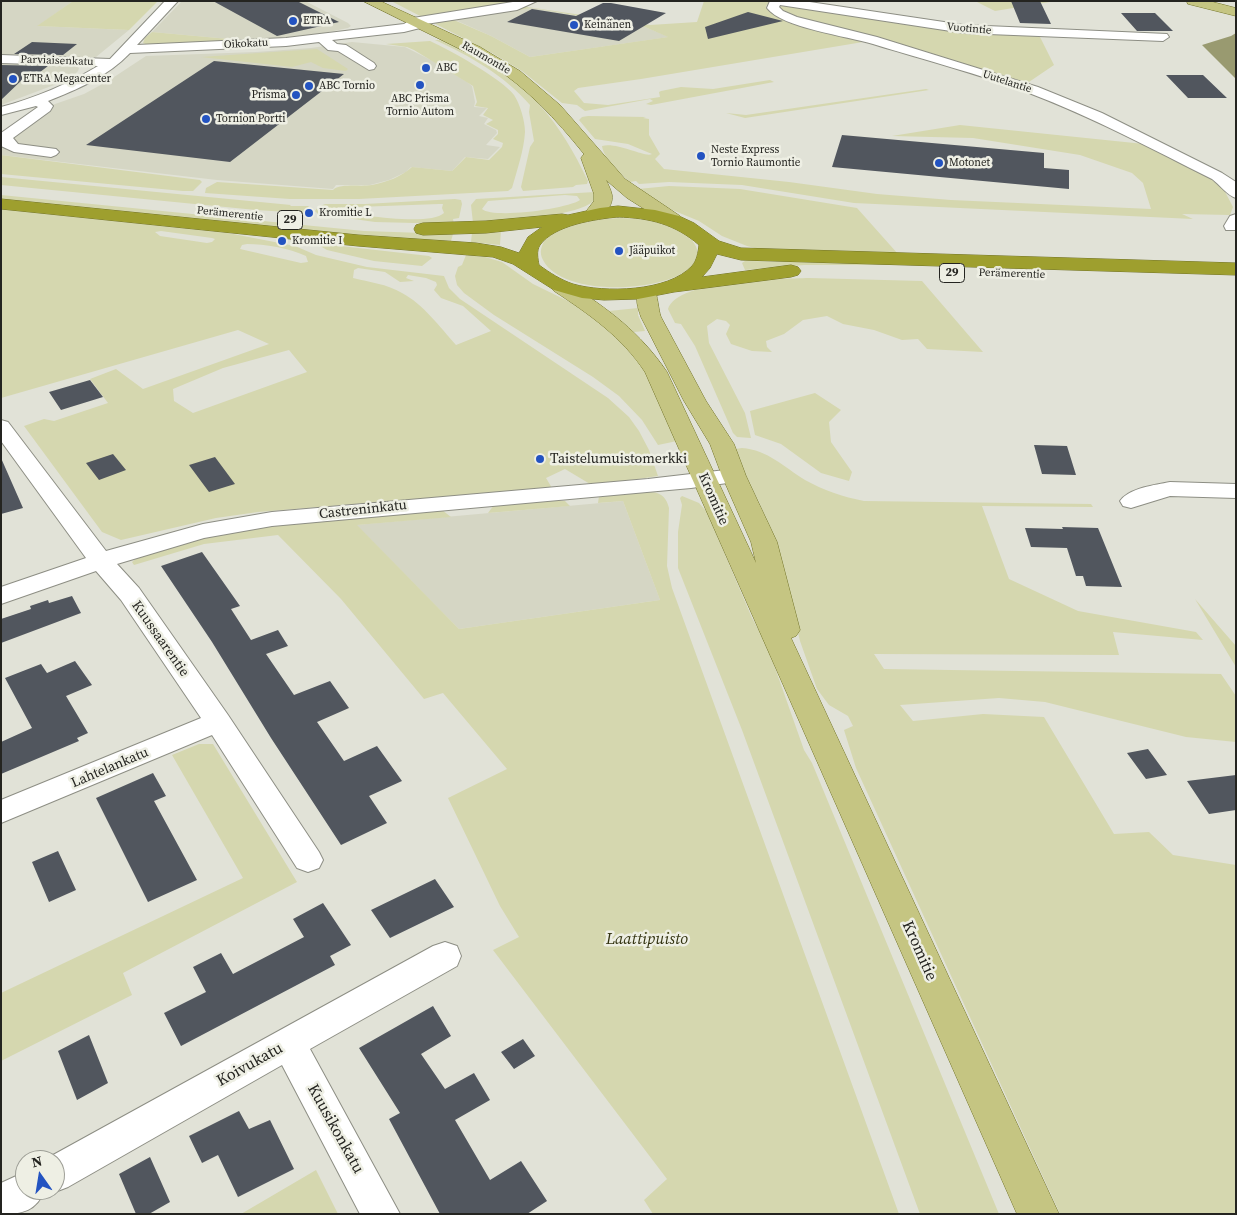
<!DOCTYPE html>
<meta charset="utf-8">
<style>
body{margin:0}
#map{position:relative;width:1237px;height:1215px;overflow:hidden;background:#e1e2d7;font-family:"Source Serif 4",serif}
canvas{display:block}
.frame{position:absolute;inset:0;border:2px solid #242420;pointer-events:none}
.north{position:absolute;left:15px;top:1150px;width:50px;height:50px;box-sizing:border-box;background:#eeefe4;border:1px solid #9d9e96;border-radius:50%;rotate:347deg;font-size:14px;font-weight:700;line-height:20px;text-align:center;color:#242420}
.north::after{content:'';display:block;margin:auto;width:18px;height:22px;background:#2353c1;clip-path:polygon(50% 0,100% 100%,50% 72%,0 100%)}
</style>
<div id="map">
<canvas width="1237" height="1215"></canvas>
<div class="frame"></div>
<div class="north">N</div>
</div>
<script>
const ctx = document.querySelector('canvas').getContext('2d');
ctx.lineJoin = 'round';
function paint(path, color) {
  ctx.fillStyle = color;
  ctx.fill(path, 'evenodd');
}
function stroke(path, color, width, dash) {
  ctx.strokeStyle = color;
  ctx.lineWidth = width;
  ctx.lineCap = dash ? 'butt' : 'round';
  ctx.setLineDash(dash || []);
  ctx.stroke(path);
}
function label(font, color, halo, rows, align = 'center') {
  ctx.font = font + ' "Source Serif 4",serif';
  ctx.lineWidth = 5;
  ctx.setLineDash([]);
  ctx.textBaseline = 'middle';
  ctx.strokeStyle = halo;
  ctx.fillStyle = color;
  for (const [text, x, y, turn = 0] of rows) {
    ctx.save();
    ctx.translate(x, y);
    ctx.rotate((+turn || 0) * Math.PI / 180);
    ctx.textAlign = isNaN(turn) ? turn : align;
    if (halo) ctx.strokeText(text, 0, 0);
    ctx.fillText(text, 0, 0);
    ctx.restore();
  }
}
paint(new Path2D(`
 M1,1H73L38,26L129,30L96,57L83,59L1,55Z
 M182,1H305L348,23L351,26L348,28L319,34L251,41L152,32Z
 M532,8L645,27L669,37L530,57L491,36L453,19Z
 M352,42L405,47L431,60L467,82L472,86L475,102L474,107L487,108L479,116L488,118L484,124L496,130L497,133L486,145L500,147L488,159L465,157L452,171L411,167L406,172L389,180L370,185H336L333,189L217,180L1,155V138L32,112L84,94L108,81L146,56L256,52L311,48Z
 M1,63L73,65L79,68L78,71L70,79L1,105Z
 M623,501L660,600L459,629L356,525Z`), '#d5d6c4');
paint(new Path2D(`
 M73,1H158L129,30L37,26Z
 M391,1H530L527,7L650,25L697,22L704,1H770L766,6C775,24 847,36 869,41L641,79L578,88L574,91L584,103L608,105L660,97L659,92L661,91L681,87L713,89L770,80L774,82L651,105L646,104L653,101L650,99L585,111L577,105L562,103L522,71L492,53ZM532,8L645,27L668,37L530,57L491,36L454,20Z
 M975,1H1056L995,11Z
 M779,3L1039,35L1054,65L1026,84L796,19L777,8Z
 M152,32L251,41L148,45L143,43L145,38Z
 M435,40C448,39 460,48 471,54C530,84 560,122 588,181L587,184L576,185L573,187L523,191L521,187L530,147L534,141L529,112L530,105C504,75 470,56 435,40Z
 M430,41C450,50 502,79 514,95C520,104 525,121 525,132C524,150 517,170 512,188L508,191L359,199H290L205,193L206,188L217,182L333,190C340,183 361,187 372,185C387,182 401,177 412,167L452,171L466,157L489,160L502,147L503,143L493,139L498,134V130L486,124L493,120L483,115L488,108L475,106L477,102L473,86L414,50L407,47L386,44Z
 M317,49L348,69L346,71L323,68L311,62L292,67L201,57Z
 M926,89L929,90L745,118L726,113L746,115Z
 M588,116L646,117L643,118L649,119V135L660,154L655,159L664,169L789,182L877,194L951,200L1151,209L1143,183L1132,173L1080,155L973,138L892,136L960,125L1144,144L1210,176L1221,184L1233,207L1230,215L1182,214L1193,219L854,203L742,185L669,182L639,184L636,181L630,182C620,173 604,160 602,146C618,142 645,158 652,154L628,144L595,139L579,120L582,117Z
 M1,155L200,180L202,182L193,191H183L1,174Z
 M1,177L291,205L290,206H309L303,213L256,210L1,185Z
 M669,186L740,189L857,208L898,254L759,249L747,246L722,236L699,221L665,207L638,189Z
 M595,192L596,198C583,218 498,220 473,223L471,205L476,199ZM565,195L577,196L580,200C567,209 493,219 482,209L488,201Z
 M1,195L364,231L453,234L451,241L358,236L1,199Z
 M455,199L461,200L462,204L459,218L453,219L454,224L375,222L318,214L315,211L318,207L325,204H365ZM439,204H443L442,208L444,213C429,227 353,214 331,210L329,208Z
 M1,209L228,233L295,246L316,255L367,267L444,276L449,288L460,299L608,398L629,417L639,431L649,450L658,476L611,483L590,484L565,469L546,478L552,488L258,512L216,518L121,540L102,532L24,426L44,419L54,421L108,403L90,379L116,369L143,389L269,344L238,330L1,398ZM161,231L212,238L215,239L212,242L207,243L160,236L155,232ZM247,244C265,244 289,248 306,256L308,262L301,263L240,249L242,245ZM358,268L385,272L400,282L414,281L406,278L408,275L426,278L436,282L437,285L434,290L441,298L463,306L491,331L456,345C440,327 423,304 402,293C387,284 369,282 353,278L354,270ZM289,350L307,372L193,413L174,401L173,389L223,368Z
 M621,218C643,219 674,221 690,238C735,286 568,309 543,260C539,253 541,245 546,239C563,220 598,219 621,218Z
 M501,230L500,245L471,242L472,233Z
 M323,244L429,256L432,258L422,266L374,261L327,250L320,246Z
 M466,255L485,257L502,262L533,284L574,304L600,321L620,339L643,366L677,441L658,445L642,420L619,396L593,377L494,315L464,293L457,285L455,276L458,267L462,265Z
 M745,261L906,264L907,265H804L745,270L742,263Z
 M809,278L922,281L983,352L927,349L918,339L902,340L874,330L843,324L827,316L803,320L784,334L766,341L767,347L772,352L752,351L731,344L726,334L730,325L726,321L717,319L707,326L709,343L745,413L751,438L737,437L733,433L695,346L681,324L675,323L668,309C678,279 781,279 809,278Z
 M638,308V315L645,331L634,332L609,311Z
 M815,393L841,410L829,422L831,442L852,472L849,481L821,473L781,444L755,435L750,411Z
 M742,448C768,450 784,467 805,480C823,490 843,497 864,501L1091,504L1093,507L982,506L1009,579L1078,611L1196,632L1203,640L1113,632L1119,655L874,654L884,669L1221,674L1236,696V742L1186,737L1045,702L999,698L900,705L913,721L983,714L1044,717L1114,834L1149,832L1173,855L1236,865V1214H1060L856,768L844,730L853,726L848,716L829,705L817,689L800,641L776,541L759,502L733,451L735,449Z
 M627,493C646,493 664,486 669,508L667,566L672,588L899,1214H653L644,1200L667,1179L493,950L519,937L500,906L448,798L507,769L443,693L424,699L341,599L278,535L204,544L134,565L132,562L139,556L207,536L279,524L442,510L451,517L357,525L459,629L660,600L623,501L598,503L599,496Z
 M682,496L699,503L707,512L752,618L767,645L804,750L812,763L999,1214H920L742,730L678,568V532L682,505L680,498Z
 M553,501H565L570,506L488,513L494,505Z
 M1195,599L1236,646V667Z
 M199,744H213L297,882L123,973L132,995L1,1061V993L243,878L172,755Z
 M316,1170L338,1214H241Z`), '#d5d7af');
paint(new Path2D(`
 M1236,33V79L1202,45L1231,36Z`), '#999a70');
paint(new Path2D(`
 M213,1H297L339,22L277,36Z
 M1011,1H1040L1051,24L1020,23Z
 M603,3H611L666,13L619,41L507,22L532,9L576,16Z
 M748,12L783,21L708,39L705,27Z
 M1121,13H1155L1173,31H1137Z
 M32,42L77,44L63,55L14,54Z
 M214,61L344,74L230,162L86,145Z
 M1,65L48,66L31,79L24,78L1,100Z
 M1166,75H1203L1227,98H1188Z
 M842,135L1044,153V168L1069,170V189L832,167Z
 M90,380L103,397L61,410L49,392Z
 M1034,445L1067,446L1076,475L1042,474Z
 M113,454L126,470L99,480L86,463Z
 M215,457L235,484L209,492L189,465Z
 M1,458L23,508L1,514Z
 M1062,527L1098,528L1122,587L1086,586L1083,576H1076L1067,548L1031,547L1025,528L1063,529Z
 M202,552L240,606L231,609L251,640L278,630L288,646L266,654L294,695L330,681L349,708L317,722L344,761L377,746L402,781L369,796L387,823L341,845L271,738L212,642L161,566Z
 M72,596L81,613L1,643V619L31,609L30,606L48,600L49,603Z
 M75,661L92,685L66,696L88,733L77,738L79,741L1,774V742L32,728L5,678L41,664L47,673Z
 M1148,749L1167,775L1146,779L1127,753Z
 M153,773L166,796L154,801L197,880L148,902L96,798Z
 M1236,775V810L1209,814L1187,781Z
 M58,851L76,890L49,902L32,862Z
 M435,879L454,907L390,938L371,910Z
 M323,903L351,945L330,956L335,965L181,1046L164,1013L206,992L193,967L221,953L233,974L304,937L293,919Z
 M433,1006L451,1036L421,1054L445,1089L474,1073L490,1100L455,1120L490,1180L521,1161L547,1201L527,1214H440L389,1119L400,1113L359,1048Z
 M89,1035L108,1083L77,1100L58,1051Z
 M523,1039L535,1056L514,1069L501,1052Z
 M239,1111L249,1129L270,1120L294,1169L238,1197L218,1155L202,1163L189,1136Z
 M150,1157L170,1202L149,1214H136L119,1174Z`), '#51565e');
const minor = new Path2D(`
 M165,1H178L137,45L286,38L404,24L413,18L519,1H537L517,10L426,24L424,27L404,32L332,40L337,44L346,45L374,63L376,66L374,69L369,70L338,51L328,50L319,42L286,46L130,53C107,77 78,89 48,101L53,106L50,111L13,138L18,144L56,149L59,152L56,155L51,157L14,152L1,146V133L38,107L36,106L1,115V107C35,98 68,84 98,66L1,63V55L110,59Z
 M770,1H803L964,25L1167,34L1169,37L1163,41L964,33L780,5L779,7L783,11L797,17L877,37L1038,87L1102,113L1222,173L1236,182V198C1228,196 1219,184 1212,179C1152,149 1092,117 1029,93C979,74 925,60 873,44C847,36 782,28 767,8Z
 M1236,214V230H1226L1224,226L1230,216Z
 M1,420L8,422L106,551L203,524L272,512L648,479L734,469L742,471L745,476L742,481L691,488L272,526L204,538L117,564L139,588L228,715L319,852L323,860L319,868L308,872L297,868L212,735L1,823V800L201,718L121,600L96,571L1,604V587L86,558L1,441Z
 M1170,482L1236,484V498L1170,496L1131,508L1123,506L1120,501C1129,488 1155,485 1170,482Z
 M445,942L457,946L461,956L457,966L310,1049L400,1214H360L282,1065L68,1187L55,1192L50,1190H55V1160H44L433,946Z
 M25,1172V1190H45C36,1211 23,1214 1,1214V1183Z`);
const major = new Path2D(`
 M363,1H380L480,47L520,71L560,105L625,179L680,216L683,220L680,224L674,225L668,224L627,198L606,180C608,184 611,190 612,195C614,208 599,221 587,218L584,214L594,201V194L581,158L584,154C555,118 529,90 490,64Z
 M1187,1H1209L1236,8V16L1188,4Z
 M561,281L568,283C608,309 640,332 667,372L756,563L751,542L722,476L710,444L684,401L641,317C638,308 634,298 640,289L647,287L654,289C658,295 658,309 661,317L706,401L734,444L746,476L777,542L800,630L796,636L791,638L1059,1214H1017L645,372C622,337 589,314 554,291L551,287L554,283Z`);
const highway = new Path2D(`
 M1,199L358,235L476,243L501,247L519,253L528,237L542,227L486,233L423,235L416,233L414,229L416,225L423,223L486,221L562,214L568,215L600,208L618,206L655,210L679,216L694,223L719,241L741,248L1236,263V275L741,260L717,254L710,268L702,277L791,265L798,267L801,271L798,275L791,277L674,292L638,299L604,300L582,298L554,290L513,264L493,257L358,246L1,209ZM618,217C650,218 675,224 699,245C698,253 697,260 692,266C668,292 604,293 573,284C561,280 550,273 539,265C538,259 536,251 540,245C554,225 596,219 618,217Z`);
stroke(minor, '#8d8e84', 2);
stroke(major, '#737429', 1);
stroke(highway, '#737429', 1);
paint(minor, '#fff');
paint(major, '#c5c582');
paint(highway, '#9e9f2e');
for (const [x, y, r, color] of [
 [293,21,5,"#2353c1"],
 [574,25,5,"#2353c1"],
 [426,68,5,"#2353c1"],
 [13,79,5,"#2353c1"],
 [420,85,5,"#2353c1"],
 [309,86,5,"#2353c1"],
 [296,95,5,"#2353c1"],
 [206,119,5,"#2353c1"],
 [701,156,5,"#2353c1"],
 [939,163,5,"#2353c1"],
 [309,213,5,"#2353c1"],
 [282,241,5,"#2353c1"],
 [619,251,5,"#2353c1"],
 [540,459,5,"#2353c1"]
]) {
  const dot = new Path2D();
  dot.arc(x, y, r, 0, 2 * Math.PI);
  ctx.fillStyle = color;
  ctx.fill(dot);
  stroke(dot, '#eeefe4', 2);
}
label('11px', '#242420', '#eeefe4', [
 ["ETRA",303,21],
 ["Keinänen",584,25],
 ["ABC",436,68],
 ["ETRA Megacenter",23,79],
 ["ABC Tornio",319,86],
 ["Prisma",286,95,"right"],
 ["ABC Prisma",420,99,"center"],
 ["Tornio Autom",420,112,"center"],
 ["Tornion Portti",216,119],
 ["Neste Express",711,150],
 ["Tornio Raumontie",711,163],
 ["Motonet",949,163],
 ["Kromitie L",319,213],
 ["Kromitie I",292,241],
 ["Jääpuikot",629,251]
], 'left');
label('11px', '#242420', '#eeefe4', [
 ["Vuotintie",969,29,5],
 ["Oikokatu",246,44,-3],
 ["Raumontie",486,58,30],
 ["Parviaisenkatu",57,61,2],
 ["Uutelantie",1007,82,18],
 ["Perämerentie",230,214,6],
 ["Perämerentie",1012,274,2]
]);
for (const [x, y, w] of [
 [290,220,25],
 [952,273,25]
]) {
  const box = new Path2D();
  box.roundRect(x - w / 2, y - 9.5, w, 19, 4);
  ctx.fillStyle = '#eeefe4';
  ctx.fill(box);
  stroke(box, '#242420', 1);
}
label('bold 12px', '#242420', null, [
 ["29",290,220],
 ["29",952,273]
]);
label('14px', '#242420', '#eeefe4', [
 ["Taistelumuistomerkki",550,459]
], 'left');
label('14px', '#242420', '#eeefe4', [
 ["Kromitie",713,499,66],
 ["Castreninkatu",363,510,-6],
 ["Kuussaarentie",160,639,55],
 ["Lahtelankatu",110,768,-23]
]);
label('italic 16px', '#32320f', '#eeefe4', [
 ["Laattipuisto",647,940]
]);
label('16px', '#242420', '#eeefe4', [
 ["Kromitie",919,951,66],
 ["Koivukatu",250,1065,-29],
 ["Kuusikonkatu",335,1129,61]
]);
</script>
